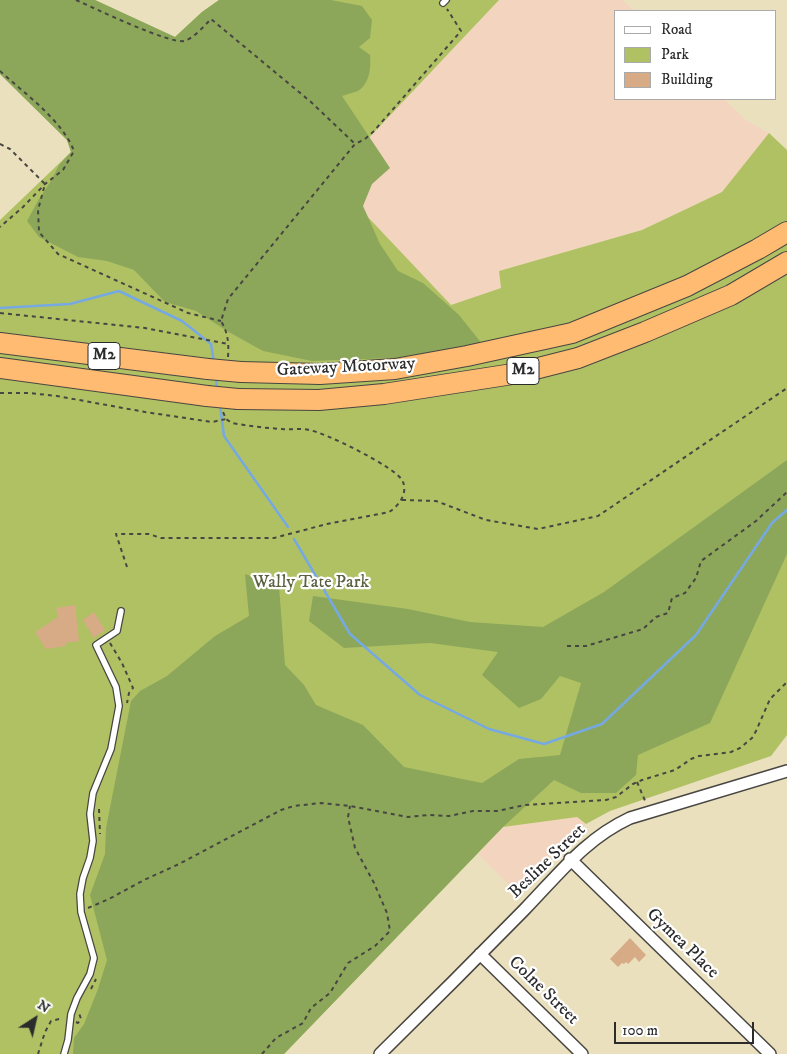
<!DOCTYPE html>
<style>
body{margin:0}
#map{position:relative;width:787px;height:1054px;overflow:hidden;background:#eae0be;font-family:"IM FELL DW Pica",serif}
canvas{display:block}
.legend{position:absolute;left:614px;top:10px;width:162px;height:90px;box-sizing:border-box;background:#fff;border:1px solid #aaa;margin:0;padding:6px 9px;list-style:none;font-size:15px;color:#2b2b2b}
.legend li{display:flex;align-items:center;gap:10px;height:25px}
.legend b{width:25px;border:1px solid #aaa}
.north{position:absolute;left:10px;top:994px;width:50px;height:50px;-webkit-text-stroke:4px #fff;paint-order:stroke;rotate:35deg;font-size:14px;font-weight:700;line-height:20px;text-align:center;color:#2b2b2b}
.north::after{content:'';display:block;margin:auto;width:18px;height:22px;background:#2b2b2b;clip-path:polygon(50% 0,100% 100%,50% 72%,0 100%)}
.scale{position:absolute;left:614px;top:1022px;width:140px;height:22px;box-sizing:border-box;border:2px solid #2b2b2b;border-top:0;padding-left:6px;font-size:15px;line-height:18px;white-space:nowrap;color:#2b2b2b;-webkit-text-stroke:4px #fff;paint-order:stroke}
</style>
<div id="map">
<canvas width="787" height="1054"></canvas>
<ul class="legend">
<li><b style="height:6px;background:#fff"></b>Road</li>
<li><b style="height:14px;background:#b0c164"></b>Park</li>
<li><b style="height:14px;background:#d6ab86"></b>Building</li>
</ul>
<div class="north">N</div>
<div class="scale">100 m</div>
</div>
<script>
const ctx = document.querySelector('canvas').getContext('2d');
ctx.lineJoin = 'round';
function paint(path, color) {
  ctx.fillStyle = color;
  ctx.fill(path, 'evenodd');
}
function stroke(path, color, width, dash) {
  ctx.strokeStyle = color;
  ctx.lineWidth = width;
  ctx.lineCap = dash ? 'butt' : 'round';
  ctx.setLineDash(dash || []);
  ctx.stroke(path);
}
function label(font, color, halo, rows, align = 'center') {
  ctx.font = font + ' "IM FELL DW Pica",serif';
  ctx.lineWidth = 4.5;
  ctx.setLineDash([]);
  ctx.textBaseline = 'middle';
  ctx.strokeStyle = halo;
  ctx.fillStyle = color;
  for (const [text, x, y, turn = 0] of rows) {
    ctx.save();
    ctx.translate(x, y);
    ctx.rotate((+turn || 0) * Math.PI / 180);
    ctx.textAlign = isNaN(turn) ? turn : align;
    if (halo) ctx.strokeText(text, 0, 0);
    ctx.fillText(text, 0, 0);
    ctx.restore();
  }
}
paint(new Path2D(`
 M499,0H623L634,11H616V99H724L747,121L769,133L722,192L642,230L499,271L501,288L451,305L331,179Z
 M577,817L586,824L518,894L478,854L503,827Z`), '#f3d4bf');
paint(new Path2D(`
 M0,0H95L175,37L202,12L219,0H499L331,178L451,305L501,288L499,271L642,230L722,192L769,133L787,150V735L771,756L610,811L586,824L577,817L503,827L284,1054H0V220L71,152L67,140L0,74Z`), '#b0c164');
paint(new Path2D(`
 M0,0H95L175,37L202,12L219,0H331L362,6L372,20L370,38L359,47L370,55C371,68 370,83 358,91C353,93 347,94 342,96L390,168L372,184L363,206L380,244L398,271L423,283L459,315L483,345L420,357L312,361L263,351L227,331L196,311L165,302L134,270L107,261L78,257L39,237L27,221L39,199L51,181L59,165L71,152L67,140L0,74Z
 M787,460V554L710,723L638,755L636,775L616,793H581L554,780L503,827L284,1054H73L74,1038L84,1024L98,989L107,960L90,895L105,854L106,828L131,701L140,691L167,676L215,636L249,616L245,574L279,586L285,665L304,685L316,705L363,725L404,767L482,783L519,759L560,755L581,683L560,676L541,699L519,708L482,675L498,652L430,643L344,648L309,621L313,596L408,609L470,622L543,627L604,592Z`), '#8ca75a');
stroke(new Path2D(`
 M0,308L70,304L119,291L182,321L211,344L214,362
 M216,377L217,389
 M220,405L224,436L288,527
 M294,539L350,634L420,695L489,729L544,744L602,724L696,635L772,523L787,510`), '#76a9e2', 2.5);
paint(new Path2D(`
 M75,605L79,641L66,643V646L46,649L35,632L58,617L56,608Z
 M94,612L105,630L94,638L83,620Z
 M630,938L646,955L639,962L635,957L628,964L626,962L624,964L622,963L618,967L610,959Z`), '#d6ab86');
const service = new Path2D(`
 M443,3L446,0
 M64,1054L68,1040L71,1014L77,998L90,974L94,958L81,912L80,894L83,878L90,858L93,841L90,814L93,793L111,749L119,706L116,687L96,645L117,631L121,611`);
const minor = new Path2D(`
 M570,859L770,1054
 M480,954L582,1054
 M380,1054C429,1006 477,958 525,909C559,874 585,839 630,818L787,771`);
const motorway = new Path2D(`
 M0,343L208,369
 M0,368L207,396
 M241,372L320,374L395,369L467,356L572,333L687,286L758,249L787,232
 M238,399L319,400L384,394L519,373L578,358L645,332L731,295L787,262`);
stroke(service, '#484641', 8);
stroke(minor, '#484641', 14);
stroke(motorway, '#484641', 22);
stroke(new Path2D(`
 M76,0C94,8 169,44 184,41C194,38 203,27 211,19L311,102L354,143
 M0,71C25,94 62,120 74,151L63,170L45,184L23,207L0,227
 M0,144L10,149L45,184L38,210L39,232L58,254L188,313L221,321
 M0,313L145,328L228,344
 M228,357C229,343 228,333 221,321L228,299L355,144L365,139L374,131L461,31L447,9
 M0,393H29L57,396L145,412L212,422L226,419
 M402,500L436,501L486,520L538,529L598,516L787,388
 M127,567L116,534H149L161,538H274L327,524L389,512C399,506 409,492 402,480C395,467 324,432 309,430C300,428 291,430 282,429C265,428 249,426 232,423L226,419L223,412
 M110,643L122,663L133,688L129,693L127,703
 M567,646H586L643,629L656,617L668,613L672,598L685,593L696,578L701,561L756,521L787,492
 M637,782L646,803
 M99,809L100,834
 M88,908L109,899L144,880L179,864L281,810L294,806L321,803L350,806L408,817L428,815L449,816L473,811H497L525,805L606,800L616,797L633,784L642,780L675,770L691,759L699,756L731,752L740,748L752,738L756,731L770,699L787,682
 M91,989L96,979
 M76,1022L78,1023L81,1019L79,1013
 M38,1054L45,1032L51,1021L63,1018
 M262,1054L276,1038L303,1023L311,1008L330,993L348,963L375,946L390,931L387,913L374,883L355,848L348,817L350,806`), '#484641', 2, [4, 4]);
stroke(service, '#fff', 5.5);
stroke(minor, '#fff', 11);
stroke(motorway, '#febb71', 20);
const motorwayBridge = new Path2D(`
 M208,369L241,372
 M207,396L238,399`);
stroke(motorwayBridge, '#484641', 22, []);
stroke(motorwayBridge, '#febb71', 20);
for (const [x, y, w] of [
 [104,356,32],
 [523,371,32]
]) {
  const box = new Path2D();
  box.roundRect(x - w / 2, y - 13.5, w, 27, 4);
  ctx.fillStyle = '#fff';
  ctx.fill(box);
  stroke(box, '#2b2b2b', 1);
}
label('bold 16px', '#2b2b2b', null, [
 ["M2",104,356],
 ["M2",523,371]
]);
label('18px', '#2b2b2b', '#fff', [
 ["Gateway Motorway",346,368,-3],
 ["Besline Street",548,862,-44],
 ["Gymea Place",682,944,44],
 ["Colne Street",543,991,44]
]);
label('18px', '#5a603f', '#fff', [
 ["Wally Tate Park",311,583]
]);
</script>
